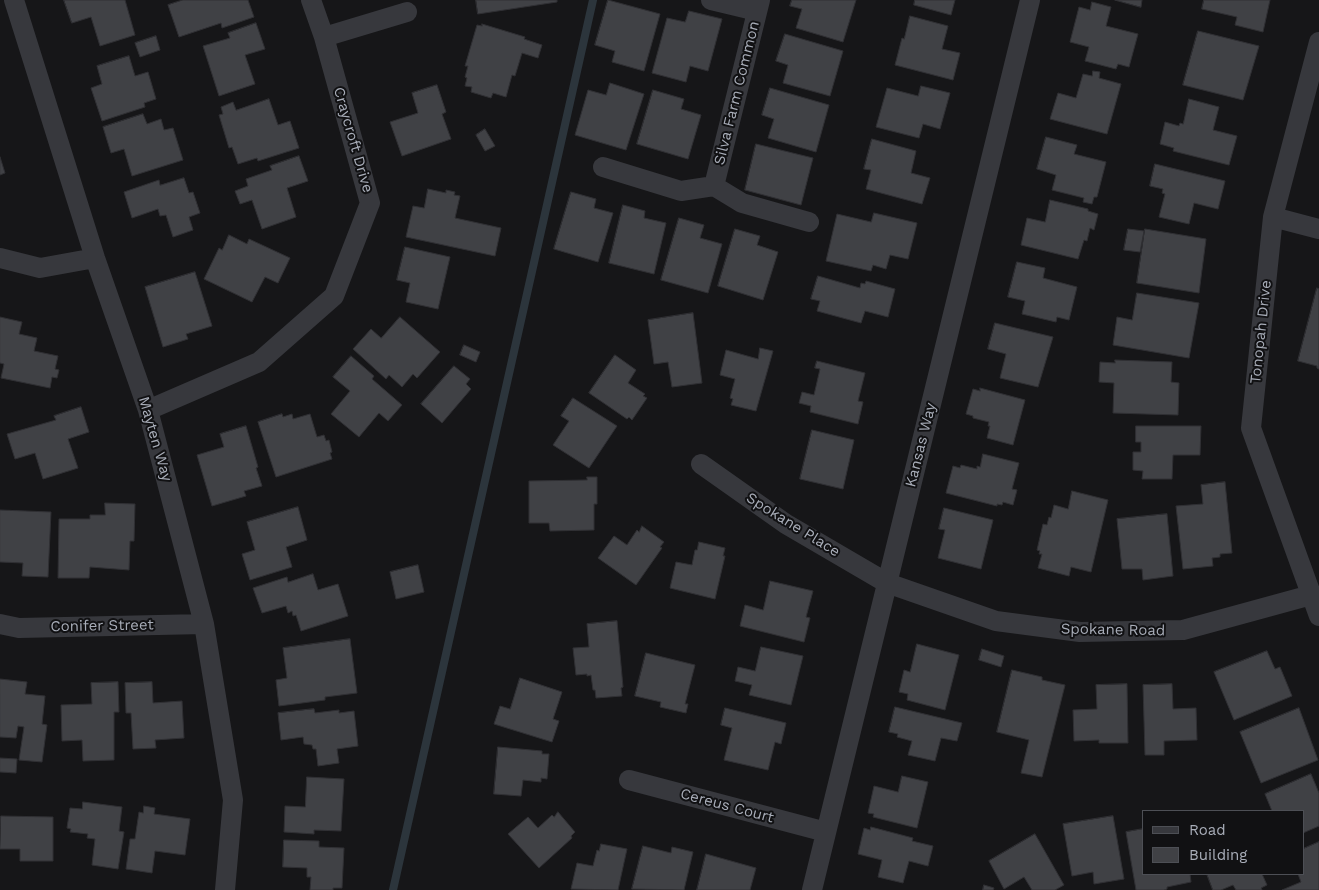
<!DOCTYPE html>
<style>
body{margin:0}
#map{position:relative;width:1319px;height:890px;overflow:hidden;background:#161618;font-family:"Work Sans",sans-serif}
canvas{display:block}
.legend{position:absolute;left:1142px;top:810px;width:162px;height:65px;box-sizing:border-box;background:#111113;border:1px solid #4d4f55;margin:0;padding:6px 9px;list-style:none;font-size:15px;color:#a8adb8}
.legend li{display:flex;align-items:center;gap:10px;height:25px}
.legend b{width:25px;border:1px solid #4d4f55}
</style>
<div id="map">
<canvas width="1319" height="890"></canvas>
<ul class="legend">
<li><b style="height:6px;background:#37383d"></b>Road</li>
<li><b style="height:14px;background:#404145"></b>Building</li>
</ul>
</div>
<script>
const ctx = document.querySelector('canvas').getContext('2d');
ctx.lineJoin = 'round';
function stroke(path, color, width, dash) {
  ctx.strokeStyle = color;
  ctx.lineWidth = width;
  ctx.lineCap = dash ? 'butt' : 'round';
  ctx.setLineDash(dash || []);
  ctx.stroke(path);
}
function paint(path, color) {
  ctx.fillStyle = color;
  ctx.fill(path, 'evenodd');
}
function label(font, color, halo, rows, align = 'center') {
  ctx.font = font + ' "Work Sans",sans-serif';
  ctx.lineWidth = 4;
  ctx.setLineDash([]);
  ctx.textBaseline = 'middle';
  ctx.strokeStyle = halo;
  ctx.fillStyle = color;
  for (const [text, x, y, turn = 0] of rows) {
    ctx.save();
    ctx.translate(x, y);
    ctx.rotate((+turn || 0) * Math.PI / 180);
    ctx.textAlign = isNaN(turn) ? turn : align;
    if (halo) ctx.strokeText(text, 0, 0);
    ctx.fillText(text, 0, 0);
    ctx.restore();
  }
}
stroke(new Path2D(`
 M393,890L593,0`), '#2c353c', 8);
const building = new Path2D(`
 M64,0H125L135,35L100,46L91,17L72,23Z
 M183,0H248L254,17L222,28L221,23L179,37L168,5Z
 M476,0H557V2L478,14Z
 M608,0L660,14L644,71L612,62L615,51L595,45Z
 M792,0H856L843,42L796,28L802,9L790,6Z
 M915,0H955L951,15L914,5Z
 M1115,0H1142L1141,7Z
 M1204,0H1270L1263,32L1235,25L1237,17L1202,9Z
 M1092,2L1111,7L1106,26L1138,34L1129,67L1118,64L1116,69L1085,61L1089,47L1070,42L1079,7L1090,10Z
 M689,11L722,19L708,71L690,66L686,82L652,73L667,18L685,22Z
 M910,16L948,26L942,49L960,53L953,80L895,65L902,38L904,39Z
 M256,23L265,49L245,55L255,84L219,96L203,46L230,38L228,33Z
 M482,24L525,37L524,39L542,45L538,58L522,53L515,76L512,75L506,97L493,93L491,98L471,92L472,87L465,86L467,78L465,77L468,66H465L477,25L482,26Z
 M1198,31L1259,46L1243,100L1183,85Z
 M785,34L843,51L830,96L783,83L788,65L776,61Z
 M156,36L160,50L140,57L135,43Z
 M129,56L135,76L148,72L156,99L144,103L145,107L102,121L91,88L102,84L97,66Z
 M1093,71L1100,72L1099,78L1121,84L1107,134L1050,119L1058,93L1076,98L1083,74L1092,76Z
 M610,83L644,94L626,150L575,135L588,90L606,95Z
 M437,85L446,112L442,114L451,139L402,156L390,122L418,113L412,93Z
 M921,86L950,93L940,129L923,124L919,138L876,127L887,88L918,96Z
 M770,88L829,105L816,152L768,138L774,119L762,115Z
 M653,90L684,99L681,109L701,115L688,159L637,144Z
 M269,99L278,125L290,121L299,148L258,161L257,158L238,164L232,147L229,148L219,115L223,114L221,107L233,102L236,110Z
 M1189,99L1219,107L1213,130L1237,136L1229,165L1173,151L1174,148L1160,144L1165,122L1179,126L1180,123L1183,124Z
 M143,114L147,124L161,119L164,130L173,128L183,160L132,176L124,149L111,153L103,127Z
 M485,129L495,146L485,151L476,135Z
 M1046,137L1077,145L1074,154L1106,162L1097,197H1094L1092,204L1083,202L1084,198L1052,190L1056,175L1037,169Z
 M872,139L916,151L911,173L930,178L922,204L866,189L871,170L864,169Z
 M756,144L813,158L801,205L745,190Z
 M299,156L308,181L287,188L296,217L262,229L252,200L240,204L235,191L248,186L246,179L272,170L270,166Z
 M0,157L5,173L0,175Z
 M1155,164L1225,181L1218,209L1194,203L1189,224L1159,217L1165,194L1162,193L1163,189L1150,186Z
 M184,178L189,193L193,192L200,213L189,217L193,230L173,237L166,215L160,216L158,209L132,218L124,192L159,180L160,185Z
 M428,189L446,193V190L455,192L454,195L460,196L455,218L501,228L495,256L406,237L413,206L424,208Z
 M571,192L596,199L594,208L613,213L598,262L554,249Z
 M1050,200L1088,209V211L1098,214L1094,230L1090,228L1087,241L1084,240L1078,259L1021,245L1027,218L1045,222Z
 M623,205L645,211L644,218L666,223L654,274L609,263Z
 M874,213L917,223L908,259L890,255L886,269L873,265L871,271L826,261L837,214L871,222Z
 M679,218L704,225L700,238L722,244L708,293L661,280Z
 M735,229L760,236L757,245L778,252L763,300L718,286Z
 M1128,229L1144,231L1140,252L1124,250Z
 M1145,229L1206,239L1199,293L1137,283Z
 M229,235L247,244L249,239L290,258L278,283L265,277L252,302L204,279L219,248L222,250Z
 M405,247L450,257L438,309L406,302L410,283L397,280Z
 M1017,262L1045,268L1043,278L1077,287L1069,320L1057,317L1056,322L1022,314L1025,301L1008,297Z
 M195,272L212,326L186,334L188,339L163,347L145,287Z
 M818,276L860,288L861,283L865,284L866,281L895,289L888,317L865,311L861,323L817,311L820,301L811,299Z
 M1317,288L1319,289V369L1317,368V366L1298,361Z
 M1137,293L1199,303L1189,358L1113,345L1117,317L1132,320Z
 M693,313L702,383L672,387L668,362L654,364L648,320Z
 M0,317L22,322L19,334L37,338L34,351L58,356L55,369L59,370L57,378L52,377L50,388L1,378L4,364L0,363Z
 M400,317L440,352L417,378L413,374L402,387L389,375L386,379L353,349L371,329L381,338Z
 M995,323L1053,337L1038,387L1000,378L1006,354L988,349Z
 M464,345L480,352L476,362L460,355Z
 M760,348L773,351L756,411L731,405L733,399L730,398L735,379L720,375L726,350L758,359Z
 M615,355L636,370L628,383L645,394L643,396L647,398L632,420L629,417L627,419L589,393Z
 M351,356L374,376L372,379L402,405L388,421L379,413L359,437L331,414L350,391L333,377Z
 M1115,360L1172,362L1171,382L1179,383L1178,415L1113,413L1114,383L1099,382L1100,362L1115,363Z
 M817,361L865,373L858,401L863,402L858,424L810,412L811,406L799,403L802,392L814,395L820,369L815,368Z
 M454,366L470,379L466,384L471,389L442,423L421,404Z
 M980,388L1025,400L1013,445L987,438L990,426H988L989,422L973,418V416L966,414L973,389L980,391Z
 M573,398L617,426L589,468L553,445L569,421L561,416Z
 M81,407L89,432L68,439L78,468L43,479L35,453L15,459L7,434L56,420L54,416Z
 M282,414L283,417L292,414L293,419L310,414L317,437L324,435L326,441L329,440L332,452L330,453L332,459L276,477L258,422Z
 M246,426L258,467L256,468L262,486L244,491L246,496L212,506L197,455L224,447L220,434Z
 M1136,426H1201L1200,455H1173L1172,479H1142L1143,471L1133,470V452H1141V442H1136Z
 M812,430L854,440L843,489L800,479Z
 M983,454L1019,463L1012,489L1017,490L1013,505L1003,502L1002,505L997,504V506L946,493L953,466L960,468L961,465L977,469V466L980,467Z
 M587,477H597V504H594V530L550,531L549,523H529V481L587,480Z
 M1225,482L1232,553L1220,554V557L1212,558L1213,566L1183,569L1176,506L1203,504L1201,485Z
 M1072,491L1108,500L1091,572L1071,567L1069,576L1038,568L1042,554H1039L1040,551L1037,550L1043,524L1047,525L1049,517L1051,518L1054,505L1068,509Z
 M105,503L135,504L134,541H130L129,570L90,567L89,578H58L59,519H90V515H105Z
 M298,507L307,540L286,547L292,567L250,580L242,554L255,550L247,522Z
 M944,508L993,520L981,569L938,558L945,530L939,529Z
 M0,510L51,512L48,577L22,576L23,563L0,562Z
 M1167,514L1173,576L1143,580L1142,569H1122L1117,519Z
 M642,526L664,542L660,547L662,548L636,585L598,558L614,536L627,545L637,530L639,532Z
 M699,542L725,548L723,556H725L715,599L670,588L676,562L692,565L695,550H697Z
 M418,565L424,592L396,599L390,572Z
 M313,574L318,590L338,584L348,616L301,631L296,615L293,616L292,611L288,613L286,606L262,613L253,588L287,577L288,582Z
 M770,581L813,591L806,617L810,618L804,642L740,626L745,605L763,610Z
 M617,621L623,687L621,688L622,696L596,698L595,690H593L591,675L587,676V674L576,675L573,648L589,647L587,624Z
 M350,639L357,693L325,697V700L279,706L276,680L287,678L283,648Z
 M917,644L959,655L945,710L907,700L908,694L899,692L904,670L910,672Z
 M761,647L803,656L791,705L749,695L752,685L735,681L738,667L755,671Z
 M982,649L1004,656L1001,667L979,660Z
 M1267,651L1275,669L1280,667L1292,696L1234,720L1214,672Z
 M646,653L695,665L685,704H688L686,713L660,707L661,702L635,696Z
 M1012,670L1042,677V680L1065,685L1042,777L1021,773L1029,740L997,732Z
 M520,678L562,692L553,719L559,721L552,742L494,724L500,706L510,709Z
 M0,679L27,682L25,694L45,696L42,724L47,725L42,762L19,760L24,727L18,726L16,738L0,737Z
 M118,682L119,712H114V760L83,761L82,740L62,741L61,705L92,704L91,683Z
 M152,682L153,703L182,701L184,738L155,740L156,748L133,749L131,713H126L125,683Z
 M1127,684L1128,743H1099V740L1074,741L1073,710L1097,709L1096,685Z
 M1172,684L1173,709L1196,708L1197,740L1164,741V755H1145L1143,685Z
 M895,707L962,723L957,741L941,738L935,761L908,755L912,741L897,737L898,734L889,732Z
 M725,708L786,723L781,744L775,742L768,770L724,760L732,728L721,725Z
 M1299,708L1318,760L1261,783L1240,732Z
 M314,709L315,713L339,710V713L354,711L358,746L337,749L339,763L318,766L316,749H313L312,745L304,744L303,737L281,740L278,713Z
 M498,747L542,751V754H549L547,779L541,778V782L523,780L521,796L494,794Z
 M0,758L17,759L16,773L0,772Z
 M1311,774L1319,793V826L1303,833V811H1272L1265,794Z
 M902,776L928,782L917,828L873,817L874,814L868,813L874,786L898,792Z
 M307,777L344,779L341,831L314,830V834L284,832L285,806L305,807Z
 M83,802L122,807L119,831L124,832L118,869L92,865L95,839L87,838L88,834L70,832L71,829L67,828L70,808L82,809Z
 M144,806L155,808L154,814L190,819L185,855L155,851L152,873L126,869L130,839H135L139,812L143,813Z
 M558,812L575,832L571,836L572,838L539,868L508,834L528,817L538,828L552,815L554,817Z
 M1,816L53,817V861H20V849H0Z
 M1113,816L1124,879L1094,884L1093,872L1072,876L1063,824Z
 M871,827L913,838L912,841L933,846L928,866L909,861L903,883L878,877L882,860L858,854L864,828L870,830Z
 M1143,829V874H1190L1191,882L1167,887V889L1164,890H1136L1126,832Z
 M1035,834L1064,885L1055,890H1032L1024,877L1004,889L989,861Z
 M284,840L319,841V847L344,848L342,888H333V890H310L311,877H307V868L283,867Z
 M1319,842V890H1282L1301,882L1298,874H1303V849Z
 M601,844L627,849L618,890L571,889L577,863L593,866L597,850L599,851Z
 M643,846L671,853L672,847L693,852L684,890L632,889Z
 M706,854L756,868L750,890H697Z
 M1207,874H1262L1267,885L1261,888L1262,890H1236L1233,885L1221,890H1213Z
 M984,885L994,888L993,890H983Z`);
paint(building, '#404145');
stroke(building, '#303034', 1);
stroke(new Path2D(`
 M14,0L95,258L148,410L204,624L233,800L225,890
 M711,0L757,11
 M324,37L407,12
 M1319,42L1273,217L1251,428L1319,616
 M603,167L681,191L714,186L742,203L809,222
 M714,186L760,0
 M1273,217L1319,229
 M0,258L40,268L95,258
 M148,410L259,362L334,296L370,203L324,37L311,0
 M701,464L786,524L887,583L996,621L1080,632L1183,630L1311,595L1319,596
 M0,624L19,628L204,624
 M629,780L826,832
 M812,890L1030,0`), '#37383d', 20);
label('15px', '#a8adb8', '#111113', [
 ["Silva Farm Common",737,93,-76],
 ["Craycroft Drive",353,140,74],
 ["Tonopah Drive",1261,332,-84],
 ["Mayten Way",155,439,74],
 ["Kansas Way",921,445,-76],
 ["Spokane Place",793,525,32],
 ["Conifer Street",102,626,-1],
 ["Spokane Road",1113,630,1],
 ["Cereus Court",727,806,15]
]);
</script>
